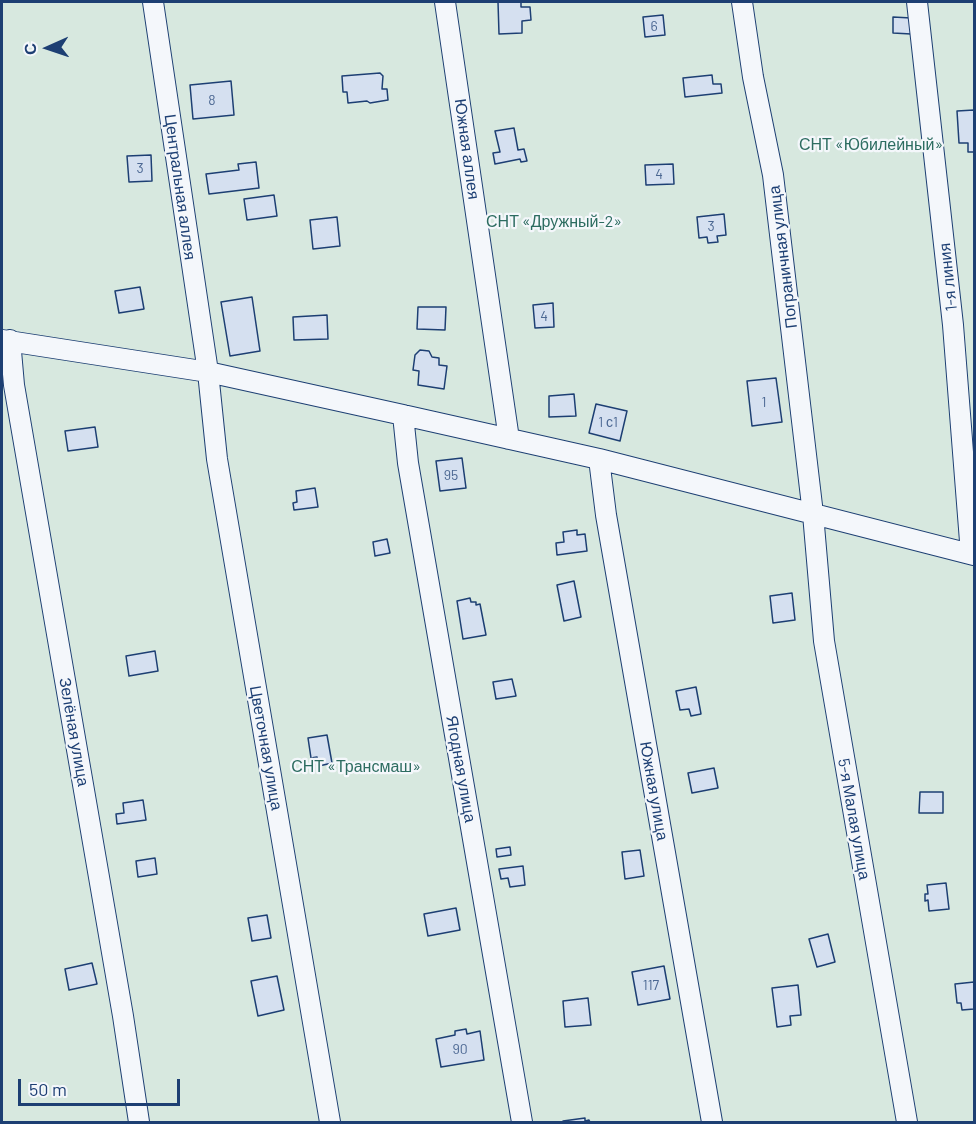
<!DOCTYPE html>
<meta charset="utf-8">
<style>
body{margin:0}
#map{position:relative;width:976px;height:1124px;overflow:hidden;background:#f4f7fb;font-family:Barlow,sans-serif}
canvas{display:block}
.frame{position:absolute;inset:0;border:3px solid #1d3f73;pointer-events:none}
.north{position:absolute;left:18px;top:18px;width:60px;height:60px;-webkit-text-stroke:4px #f4f7fb;paint-order:stroke;rotate:267deg;font-size:16px;font-weight:700;line-height:24px;text-align:center;color:#1d3f73}
.north::after{content:'';display:block;margin:auto;width:21px;height:27px;background:#1d3f73;clip-path:polygon(50% 0,100% 100%,50% 72%,0 100%)}
.scale{position:absolute;left:18px;top:1079px;width:162px;height:27px;box-sizing:border-box;border:3px solid #1d3f73;border-top:0;padding-left:8px;font-size:18px;line-height:21px;white-space:nowrap;color:#1d3f73;-webkit-text-stroke:4px #f4f7fb;paint-order:stroke}
</style>
<div id="map">
<canvas width="976" height="1124"></canvas>
<div class="frame"></div>
<div class="north">С</div>
<div class="scale">50 m</div>
</div>
<script>
const ctx = document.querySelector('canvas').getContext('2d');
ctx.lineJoin = 'round';
function paint(path, color) {
  ctx.fillStyle = color;
  ctx.fill(path, 'evenodd');
}
function stroke(path, color, width, dash) {
  ctx.strokeStyle = color;
  ctx.lineWidth = width;
  ctx.lineCap = dash ? 'butt' : 'round';
  ctx.setLineDash(dash || []);
  ctx.stroke(path);
}
function label(font, color, halo, rows, align = 'center') {
  ctx.font = font + ' Barlow,sans-serif';
  ctx.lineWidth = 4.5;
  ctx.setLineDash([]);
  ctx.textBaseline = 'middle';
  ctx.strokeStyle = halo;
  ctx.fillStyle = color;
  for (const [text, x, y, turn = 0] of rows) {
    ctx.save();
    ctx.translate(x, y);
    ctx.rotate((+turn || 0) * Math.PI / 180);
    ctx.textAlign = isNaN(turn) ? turn : align;
    if (halo) ctx.strokeText(text, 0, 0);
    ctx.fillText(text, 0, 0);
    ctx.restore();
  }
}
const green = new Path2D(`
 M2,2H974V1122H2Z`);
paint(green, '#d7e8df');
stroke(green, '#687fa3', 1.5);
const building = new Path2D(`
 M498,2H521V7H530L531,20L522,21V33L499,34Z
 M663,15L665,35L645,37L643,17Z
 M893,17L911,18V34L893,33Z
 M380,73L383,76L382,89H387L388,100L370,103L367,101L348,103L347,92H343L342,76Z
 M712,75L713,84H721L722,93L685,97L683,78Z
 M231,81L234,115L193,119L190,85Z
 M974,110V152H968V143H959L957,111Z
 M514,128L518,150L524,149L527,161L521,162L520,159L495,164L493,153L500,152L495,131Z
 M151,155L152,181L129,182L127,156Z
 M256,162L259,188L209,194L206,174L239,170L238,164Z
 M673,164L674,184L646,185L645,165Z
 M274,195L277,216L247,220L244,199Z
 M724,214L726,235L717,236L718,242L708,243L707,237L699,238L697,217Z
 M337,217L340,246L313,249L310,220Z
 M140,287L144,309L119,313L115,291Z
 M252,297L260,351L230,356L221,302Z
 M553,303L554,327L535,328L533,305Z
 M418,307H446L445,330L417,329Z
 M327,315L328,339L294,340L293,317Z
 M420,350L429,351L432,357L439,358V365L447,366L444,389L418,385L419,371L413,370L415,355Z
 M776,378L782,422L752,426L747,381Z
 M574,394L576,416L549,417V396Z
 M596,404L627,411L620,441L589,433Z
 M95,427L98,447L68,451L65,431Z
 M462,458L466,488L440,491L436,461Z
 M315,488L318,507L294,510L293,503L297,502L296,491Z
 M577,530V535L585,534L587,551L557,555L556,543L564,542L563,532Z
 M387,539L390,553L375,556L373,542Z
 M574,581L581,617L564,621L557,585Z
 M792,593L795,620L773,623L770,596Z
 M470,598L471,602H476V605L480,604L486,635L463,639L457,601Z
 M155,651L158,671L129,676L126,656Z
 M512,679L516,696L496,699L493,682Z
 M696,687L701,714L691,716L689,709L680,710L676,691Z
 M327,735L332,763L319,766L317,757L311,758L308,738Z
 M714,768L718,788L692,793L688,773Z
 M920,792H943V813H919Z
 M143,800L146,820L117,824L116,814L124,813L123,803Z
 M510,847L511,855L497,857L496,849Z
 M640,850L644,876L625,879L622,852Z
 M155,858L157,874L138,877L136,861Z
 M523,866L525,885L510,887L508,878L501,879L499,869Z
 M946,883L949,909L929,911L928,900L925,901V894H928L927,885Z
 M456,908L460,930L428,936L424,914Z
 M267,915L271,938L252,941L248,918Z
 M828,934L835,962L817,967L809,939Z
 M92,963L97,984L69,990L65,969Z
 M664,966L670,999L638,1005L632,972Z
 M277,976L284,1010L258,1016L251,981Z
 M974,982V1009L962,1010L961,1003H957L955,984Z
 M798,985L801,1015L790,1016L791,1025L777,1027L772,988Z
 M588,998L591,1025L565,1027L563,1001Z
 M466,1029L467,1034L480,1031L484,1060L441,1067L436,1039L455,1035V1031Z
 M585,1118V1121L589,1120L590,1122H564L563,1121Z`);
paint(building, '#d5e0f0');
stroke(building, '#1d3f73', 1.5);
const minor = new Path2D(`
 M153,2L208,372L217,459L330,1122
 M445,2L509,439
 M742,2L753,77L773,175L813,514L824,641L907,1122
 M917,2L953,325L971,554
 M2,340L208,372L403,415L599,459L974,555
 M10,340L14,385L123,1016L139,1122
 M403,415L408,463L522,1122
 M599,459L606,515L712,1122`);
stroke(minor, '#1d3f73', 22);
stroke(minor, '#f4f7fb', 20);
label('14px', '#4b6792', null, [
 ["6",654,26],
 ["8",212,100],
 ["3",140,168],
 ["4",659,174],
 ["3",711,226],
 ["4",544,316],
 ["1",764,402],
 ["1 с1",608,422],
 ["95",451,475],
 ["117",651,985],
 ["90",460,1049]
]);
label('16px', '#2c6c60', '#f4f7fb', [
 ["СНТ «Юбилейный»",871,145],
 ["СНТ «Дружный-2»",554,222],
 ["СНТ «Трансмаш»",356,767]
]);
label('16px', '#1d3f73', '#f4f7fb', [
 ["Южная аллея",467,149,82],
 ["Центральная аллея",180,187,82],
 ["Пограничная улица",783,257,-97],
 ["1-я линия",948,277,-96],
 ["Зелёная улица",74,732,80],
 ["Цветочная улица",266,748,80],
 ["Ягодная улица",461,769,80],
 ["Южная улица",654,791,80],
 ["5-я Малая улица",854,819,80]
]);
</script>
